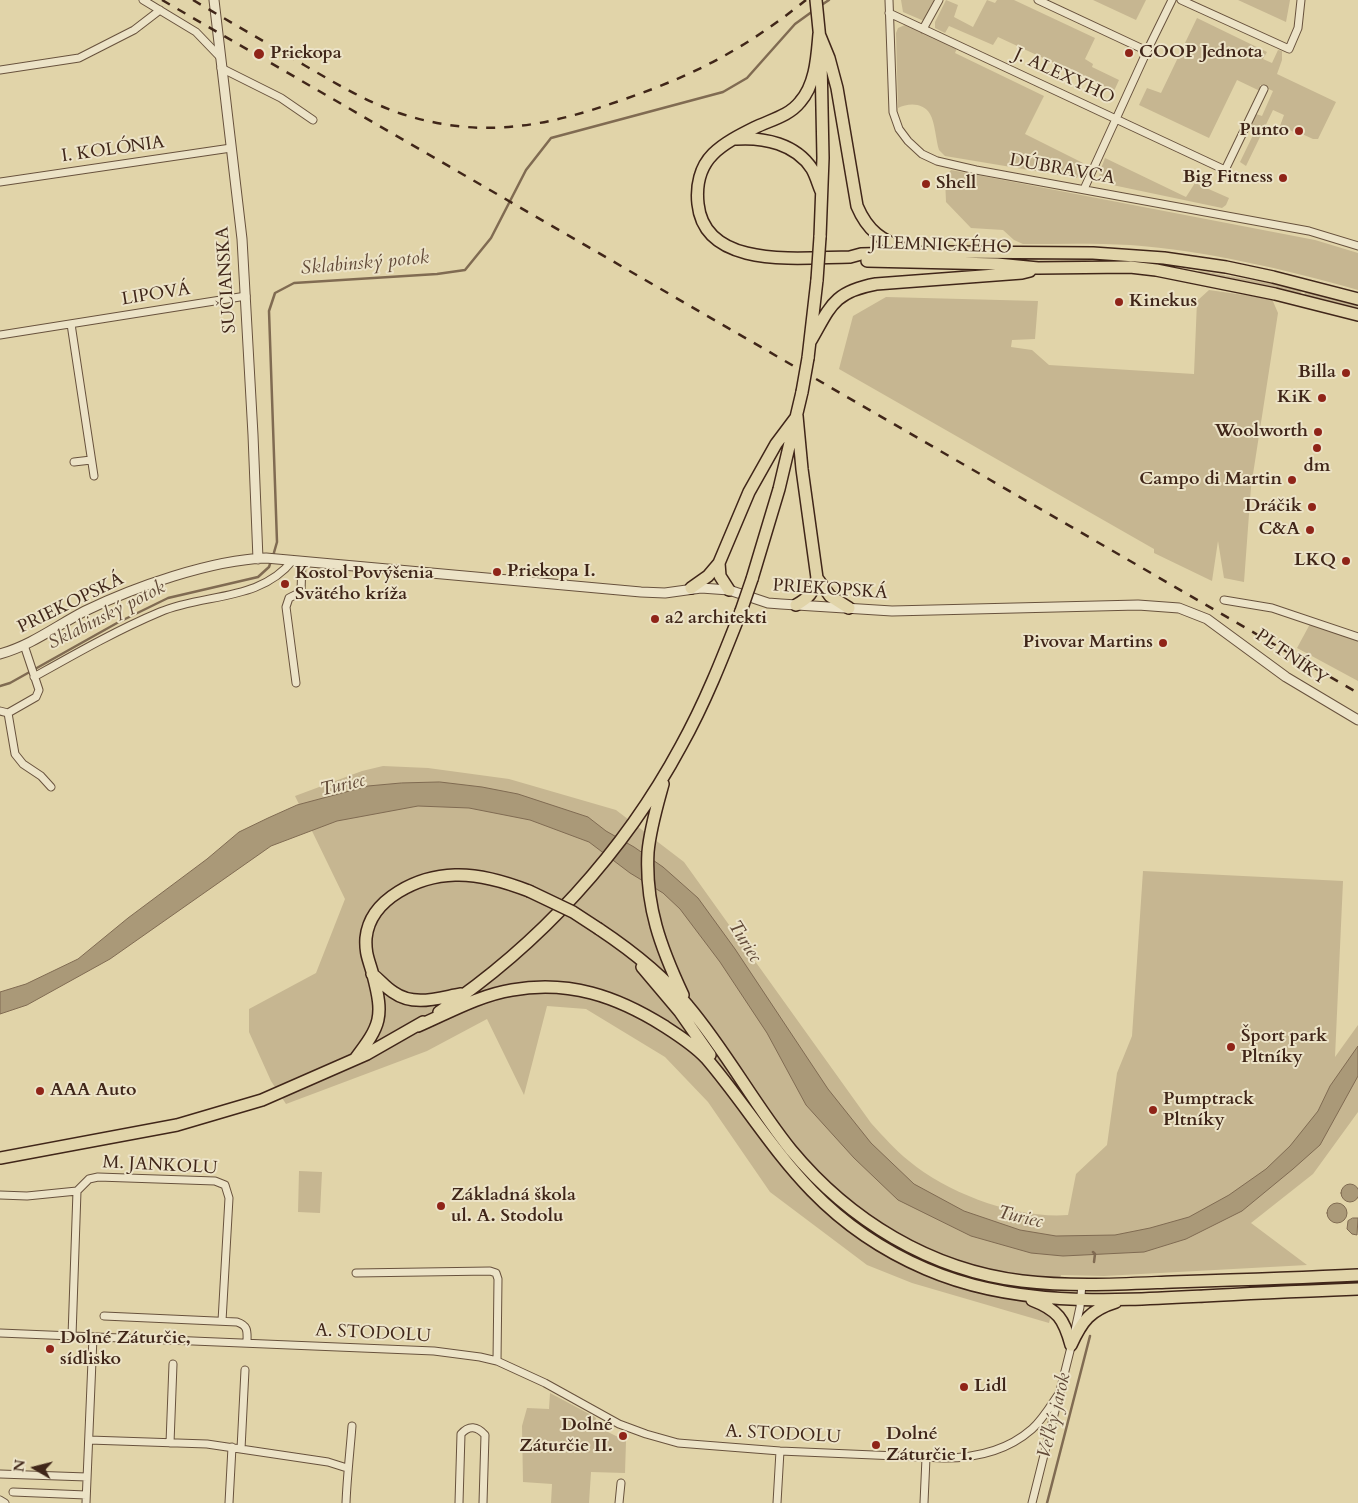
<!DOCTYPE html>
<meta charset="utf-8">
<style>
body{margin:0}
#map{position:relative;width:1358px;height:1503px;overflow:hidden;background:#e1d4a9;font-family:Cardo,serif}
canvas{display:block}
.north{position:absolute;left:10px;top:1443px;width:50px;height:50px;-webkit-text-stroke:4px #ece3c7;paint-order:stroke;rotate:278deg;font-size:14px;font-weight:700;line-height:20px;text-align:center;color:#402619}
.north::after{content:'';display:block;margin:auto;width:18px;height:22px;background:#402619;clip-path:polygon(50% 0,100% 100%,50% 72%,0 100%)}
</style>
<div id="map">
<canvas width="1358" height="1503"></canvas>
<div class="north">N</div>
</div>
<script>
const ctx = document.querySelector('canvas').getContext('2d');
ctx.lineJoin = 'round';
function paint(path, color) {
  ctx.fillStyle = color;
  ctx.fill(path, 'evenodd');
}
function stroke(path, color, width, dash) {
  ctx.strokeStyle = color;
  ctx.lineWidth = width;
  ctx.lineCap = dash ? 'butt' : 'round';
  ctx.setLineDash(dash || []);
  ctx.stroke(path);
}
function label(font, color, halo, rows, align = 'center') {
  ctx.font = font + ' Cardo,serif';
  ctx.lineWidth = 4;
  ctx.setLineDash([]);
  ctx.textBaseline = 'middle';
  ctx.strokeStyle = halo;
  ctx.fillStyle = color;
  for (const [text, x, y, turn = 0] of rows) {
    ctx.save();
    ctx.translate(x, y);
    ctx.rotate((+turn || 0) * Math.PI / 180);
    ctx.textAlign = isNaN(turn) ? turn : align;
    if (halo) ctx.strokeText(text, 0, 0);
    ctx.fillText(text, 0, 0);
    ctx.restore();
  }
}
paint(new Path2D(`
 M901,0H935L924,21L903,12Z
 M946,0L958,5L954,17L973,27L987,0L995,3L997,0H1014L1095,38L1085,59L1093,64L1092,67L1119,80L1114,91L998,37L993,45L949,26L945,33L935,28V22Z
 M1093,0H1146L1136,20Z
 M1238,0H1290L1286,22Z
 M1197,18L1267,52L1263,59L1272,63L1278,50L1282,51V60L1277,74L1336,102L1318,139H1313L1302,134L1304,130L1297,127L1294,132L1280,126L1284,115L1273,110L1246,166L1240,162L1255,131L1249,128L1256,114L1262,116L1273,91L1260,85V91L1237,80L1209,138L1139,105L1147,88L1161,93Z
 M905,25L957,48L955,53L1044,96L1025,134L1083,163L1077,178L945,156L939,150C936,141 935,122 930,114C923,102 908,103 898,108L896,33L898,28Z
 M1105,158L1186,197L1195,183L1229,198L1226,205L1222,208L1103,183L1099,178L1100,171Z
 M951,170L1315,240L1358,253V290C1284,269 1207,251 1130,245C1095,243 1058,244 1023,244L1014,240L1003,230L971,228L946,202L945,177Z
 M1006,257L1128,260V262L1006,260Z
 M1201,271L1302,289L1300,295L1195,272Z
 M1209,290L1272,299L1278,313L1251,487L1244,582L1224,578L1218,541L1212,581L1154,553V549L839,369L853,316L886,297L1038,301L1035,339L1012,340L1011,347L1032,350L1049,365L1194,374L1197,301Z
 M1306,290L1358,305V310L1304,296Z
 M1310,624L1358,640V681L1297,648Z
 M383,766L428,768L509,779L616,810L684,862L871,1123C883,1136 895,1150 909,1161C949,1194 1016,1219 1068,1215L1076,1174L1107,1145L1117,1073L1132,1036L1143,871L1343,881L1335,1057L1358,1025V1112L1313,1174L1251,1223L1307,1265L1104,1276L1061,1275L1049,1323L912,1283L867,1265L770,1192L708,1102L665,1057L586,1009L547,1006L524,1095L487,1019L427,1051L286,1104L271,1081L249,1032V1009L316,973L345,899L295,796L362,771Z
 M299,1171L322,1172L320,1213L298,1212Z
 M550,1393L595,1417L602,1429L626,1441L625,1473L591,1472L589,1503H551L552,1484L523,1482L522,1426L527,1408L549,1409Z`), '#c6b691');
const water = new Path2D(`
 M440,782L482,787L518,794L588,817L606,831L634,847L663,867L698,898L735,949L828,1089L871,1143L914,1184L964,1211L1020,1230L1056,1236L1115,1235L1150,1228L1189,1217L1229,1195L1266,1169L1290,1146L1318,1111L1330,1086L1358,1046V1076L1320,1145L1293,1169L1242,1211L1186,1239L1144,1252L1063,1256L1031,1253L971,1236L898,1200L854,1158L806,1105L767,1033L720,962L680,909L663,893L630,873L589,842L530,820L469,808L418,806L337,821L271,846L110,959L27,1005L0,1014V992L26,984L78,959L128,918L207,859L239,832L268,818L297,805L368,786L401,783Z
 M1341 1193a9 9 0 1 1 18 0a9 9 0 1 1-18 0Z
 M1327 1213a10 10 0 1 1 20 0a10 10 0 1 1-20 0Z
 M1353,1218H1358L1357,1235L1352,1234L1347,1229L1348,1221Z`);
paint(water, '#aa9978');
stroke(water, '#806b52', 1);
stroke(new Path2D(`
 M820,6L829,0
 M273,556L277,542L269,311L275,293L294,283L437,274L465,270L491,238L526,170L551,138L723,92L747,78L795,24L813,11
 M0,686L10,683L117,623L168,598L258,577L269,567L271,561
 M1093,1252L1095,1254L1094,1262
 M1047,1503L1090,1336`), '#806b52', 2.5);
const minor = new Path2D(`
 M143,0L196,32L220,57
 M889,0L893,112L899,129L908,141L922,154L937,161L976,170L1309,231L1358,246
 M1038,0L1147,51
 M1181,0L1289,49L1298,28L1301,0
 M889,13L1225,170L1264,89
 M923,29L939,0
 M221,68L281,98L313,120
 M0,70L79,58L134,30L160,10
 M0,182L231,148
 M1084,189L1147,51L1172,0
 M71,324L94,476
 M0,335L246,296
 M74,462L91,460
 M1224,600L1272,608L1358,637
 M34,677C75,654 117,630 160,612C204,593 260,602 293,560
 M296,683L286,607L289,598L301,592L302,561
 M0,711L8,713
 M8,713L15,754L23,764L41,776L51,787
 M8,713L36,697L39,690L24,645
 M0,1195L27,1196L77,1191
 M356,1273L490,1271L496,1273L498,1279L497,1361
 M104,1316L237,1322C249,1326 247,1332 247,1343
 M1075,1330L1080,1307L1082,1284
 M0,1333L434,1351L480,1357L497,1361L545,1383L619,1424L646,1434L678,1443L780,1451L944,1458C975,1458 1007,1451 1032,1429C1043,1419 1051,1405 1060,1392
 M72,1336L77,1191L89,1179L98,1177L215,1181L225,1185L229,1198L222,1321
 M89,1440L207,1444L328,1462L347,1468
 M170,1443L173,1364
 M241,1449L245,1370
 M0,1474L87,1477
 M13,1492L86,1495
 M0,1500L5,1503
 M86,1503L93,1337
 M229,1503L232,1447
 M346,1503C347,1477 350,1452 352,1426
 M459,1503L461,1434C469,1425 477,1426 485,1435L483,1503
 M619,1503L621,1483
 M777,1503L780,1451
 M924,1503L926,1458
 M1032,1503L1072,1343`);
const tertiary = new Path2D(`
 M214,0L242,239L253,435L258,559
 M0,654C32,645 56,626 85,611C134,587 211,560 266,558L641,592L665,593L701,588L729,590L768,603L781,604L892,611L1138,605L1179,608L1207,619L1286,677L1358,720`);
const primary = new Path2D(`
 M816,0L820,40
 M819,34C817,56 816,84 800,102C789,116 770,120 754,128C740,135 724,143 713,154C700,167 696,186 698,204C705,271 803,257 850,257L861,254L941,252L1093,253L1164,258L1226,267L1273,277L1358,299
 M820,36L829,58L837,88L857,206C868,232 882,240 906,250
 M736,139C764,137 796,144 812,169C816,176 818,184 821,191
 M820,237L823,158L821,59
 M867,261L997,264L1038,268L1130,267L1156,270L1275,294L1358,315
 M810,342C830,308 832,292 876,284L1022,273L1030,271
 M808,358L817,280
 M719,563L720,576L729,590
 M817,578L830,596L849,608
 M752,579L779,489L802,392
 M691,588L708,576L719,563L749,492L776,444L797,416
 M796,605C810,597 812,594 817,578L802,469L797,416
 M663,784C657,806 650,829 648,852C645,906 661,948 683,995
 M599,929C632,951 663,975 688,1006C726,1051 754,1104 791,1150C849,1220 930,1270 1022,1281C1072,1287 1122,1284 1172,1282C1234,1280 1296,1278 1358,1275
 M642,967L680,1012L710,1055
 M372,974C380,980 385,987 393,992C414,1007 438,998 461,994
 M439,1012C539,945 624,852 681,746C705,703 723,657 741,611
 M418,1026C448,1013 480,995 512,990C569,980 616,996 664,1026C678,1035 694,1045 706,1058C743,1101 772,1150 812,1191C844,1224 884,1251 926,1269C1014,1307 1110,1301 1204,1296C1255,1293 1306,1291 1358,1289
 M355,1059C381,1025 384,1017 373,975C369,960 365,954 366,938C370,898 419,876 455,875C481,874 506,882 529,891
 M0,1158L177,1125L262,1100L367,1054L423,1022
 M1032,1300C1058,1310 1064,1319 1071,1345
 M1071,1345C1082,1321 1090,1310 1116,1302`);
stroke(minor, '#68523d', 9);
stroke(tertiary, '#68523d', 11);
stroke(primary, '#402619', 14);
stroke(minor, '#ece3c7', 7);
stroke(tertiary, '#ece3c7', 9);
stroke(primary, '#e1d4a9', 11);
stroke(new Path2D(`
 M162,0L1358,693
 M193,0C230,22 267,43 304,65C335,83 365,101 399,113C481,140 545,127 625,99C697,74 746,48 806,0`), '#402619', 2.5, [9, 9]);
const primaryBridge = new Path2D(`
 M817,280L820,237
 M802,392L808,358
 M741,611L752,579
 M529,891L573,912L599,929`);
stroke(primaryBridge, '#402619', 14, []);
stroke(primaryBridge, '#e1d4a9', 11);
for (const [x, y, r, color] of [
 [1129,53,5,"#8f2418"],
 [259,54,6,"#8f2418"],
 [1299,131,5,"#8f2418"],
 [1283,178,5,"#8f2418"],
 [926,184,5,"#8f2418"],
 [1119,302,5,"#8f2418"],
 [1346,373,5,"#8f2418"],
 [1322,398,5,"#8f2418"],
 [1318,432,5,"#8f2418"],
 [1317,448,5,"#8f2418"],
 [1292,480,5,"#8f2418"],
 [1312,507,5,"#8f2418"],
 [1310,530,5,"#8f2418"],
 [1346,561,5,"#8f2418"],
 [497,572,5,"#8f2418"],
 [285,584,5,"#8f2418"],
 [655,619,5,"#8f2418"],
 [1163,643,5,"#8f2418"],
 [1231,1047,5,"#8f2418"],
 [40,1091,5,"#8f2418"],
 [1153,1110,5,"#8f2418"],
 [441,1206,5,"#8f2418"],
 [50,1349,5,"#8f2418"],
 [964,1387,5,"#8f2418"],
 [623,1436,5,"#8f2418"],
 [876,1445,5,"#8f2418"]
]) {
  const dot = new Path2D();
  dot.arc(x, y, r, 0, 2 * Math.PI);
  ctx.fillStyle = color;
  ctx.fill(dot);
  stroke(dot, '#ece3c7', 2);
}
label('bold 18px', '#402619', '#ece3c7', [
 ["COOP Jednota",1139,53],
 ["Priekopa",270,54],
 ["Punto",1289,131,"right"],
 ["Big Fitness",1273,178,"right"],
 ["Shell",936,184],
 ["Kinekus",1129,302],
 ["Billa",1336,373,"right"],
 ["KiK",1312,398,"right"],
 ["Woolworth",1308,432,"right"],
 ["dm",1317,467,"center"],
 ["Campo di Martin",1282,480,"right"],
 ["Dráčik",1302,507,"right"],
 ["C&A",1300,530,"right"],
 ["LKQ",1336,561,"right"],
 ["Priekopa I.",507,572],
 ["Kostol Povýšenia",295,574],
 ["Svätého kríža",295,595],
 ["a2 architekti",665,619],
 ["Pivovar Martins",1153,643,"right"],
 ["Šport park",1241,1037],
 ["Pltníky",1241,1058],
 ["AAA Auto",50,1091],
 ["Pumptrack",1163,1100],
 ["Pltníky",1163,1121],
 ["Základná škola",451,1196],
 ["ul. A. Stodolu",451,1217],
 ["Dolné Záturčie,",60,1339],
 ["sídlisko",60,1360],
 ["Lidl",974,1387],
 ["Dolné",613,1426,"right"],
 ["Záturčie II.",613,1447,"right"],
 ["Dolné",886,1435],
 ["Záturčie I.",886,1456]
], 'left');
label('18px', '#402619', '#ece3c7', [
 ["J. ALEXYHO",1064,77,25],
 ["I. KOLÓNIA",113,150,-8],
 ["DÚBRAVCA",1062,170,10],
 ["JILEMNICKÉHO",941,246,2],
 ["SUČIANSKA",227,280,-94],
 ["LIPOVÁ",156,295,-9],
 ["PRIEKOPSKÁ",830,590,4],
 ["PRIEKOPSKÁ",71,604,-26],
 ["PLTNÍKY",1291,658,35],
 ["M. JANKOLU",160,1166,3],
 ["A. STODOLU",373,1334,3],
 ["A. STODOLU",783,1435,3]
]);
label('italic 19px', '#604836', '#ece3c7', [
 ["Sklabinský potok",365,264,-5],
 ["Sklabinský potok",107,616,-27],
 ["Turiec",343,786,-13],
 ["Turiec",744,942,58],
 ["Turiec",1020,1218,13],
 ["Veľký jarok",1055,1416,-76]
]);
</script>
